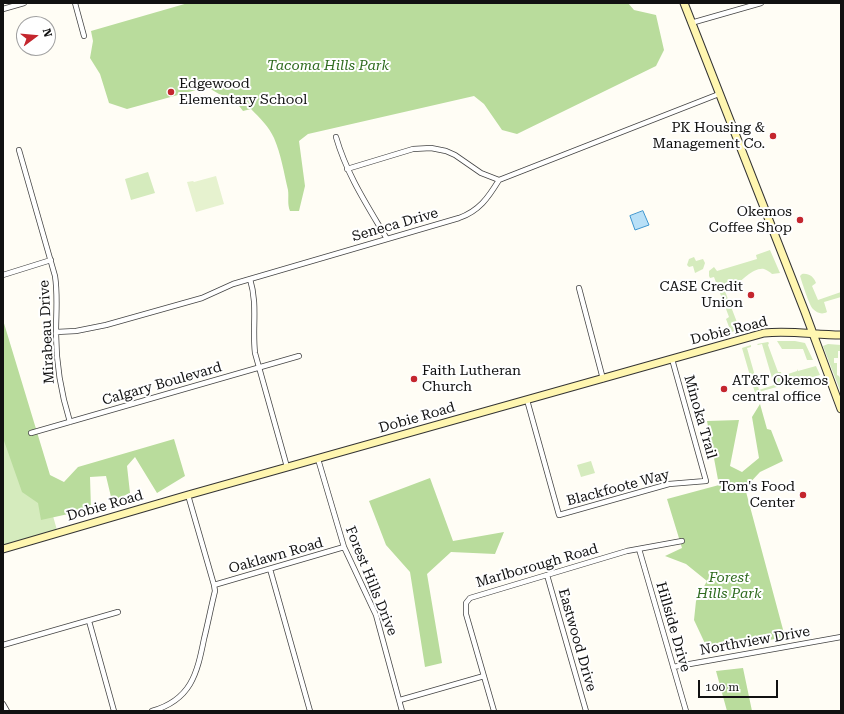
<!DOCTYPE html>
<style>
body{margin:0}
#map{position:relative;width:844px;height:714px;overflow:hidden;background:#fffdf5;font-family:"Roboto Serif",serif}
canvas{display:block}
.frame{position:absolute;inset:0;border:4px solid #111;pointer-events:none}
.north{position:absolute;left:16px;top:16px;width:40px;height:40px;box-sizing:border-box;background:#fff;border:1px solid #a0a0a0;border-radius:50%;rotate:74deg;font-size:11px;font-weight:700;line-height:16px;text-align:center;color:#111}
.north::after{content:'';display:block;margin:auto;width:14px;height:18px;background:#c4262e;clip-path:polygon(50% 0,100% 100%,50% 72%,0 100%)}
.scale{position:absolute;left:698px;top:680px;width:80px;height:18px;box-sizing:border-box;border:2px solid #111;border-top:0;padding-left:5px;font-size:12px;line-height:14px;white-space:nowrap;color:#111;-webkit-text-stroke:3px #fff;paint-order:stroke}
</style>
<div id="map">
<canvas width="844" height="714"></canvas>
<div class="frame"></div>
<div class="north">N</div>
<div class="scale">100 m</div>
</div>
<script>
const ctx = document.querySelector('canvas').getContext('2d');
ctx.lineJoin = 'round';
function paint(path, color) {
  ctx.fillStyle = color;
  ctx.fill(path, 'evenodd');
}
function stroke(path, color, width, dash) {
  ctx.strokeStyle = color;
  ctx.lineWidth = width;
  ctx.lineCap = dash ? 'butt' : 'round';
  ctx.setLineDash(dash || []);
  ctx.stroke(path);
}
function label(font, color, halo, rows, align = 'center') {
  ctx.font = font + ' "Roboto Serif",serif';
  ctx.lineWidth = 4;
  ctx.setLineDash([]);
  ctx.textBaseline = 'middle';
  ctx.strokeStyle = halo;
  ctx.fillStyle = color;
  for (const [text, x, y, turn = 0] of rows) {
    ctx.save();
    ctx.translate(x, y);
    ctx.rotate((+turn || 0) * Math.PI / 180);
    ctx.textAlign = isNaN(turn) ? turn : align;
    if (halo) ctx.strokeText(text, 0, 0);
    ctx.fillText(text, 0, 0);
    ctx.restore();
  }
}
paint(new Path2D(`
 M148,172L155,193L131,200L125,179Z
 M770,250L780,273L772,274C770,272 767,270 764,269C754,267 741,281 734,287L732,283L723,286L740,330L731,332L726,319L729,317L714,277L710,278L709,276V271L714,267L717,271L757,259L756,255Z
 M694,257L696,261L703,259L705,263L703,269L695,273L693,266L689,267L687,265L689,259Z
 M802,274C809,273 814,277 816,283L812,286L818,300L841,292V297L824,302L827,312C822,315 817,313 813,309C809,305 802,282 800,276Z
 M777,341H795L805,343L813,360H807L803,349H782Z
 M768,342L769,343L768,345L778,372H781L782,376L797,371V369L798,371L816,366L820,375L755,393L742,348L751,345V347L747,348L759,390L774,385L762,344L758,345L757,344Z
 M3,343L57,530L3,546Z
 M828,344L841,345V351H838V358H834V363H837V375L839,376L841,380V393L823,346Z
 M591,461L595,473L581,477L577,465Z`), '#d5ebbd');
paint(new Path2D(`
 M188,3H628L634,10L656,15L664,50L656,66L517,134L502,130L484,104L474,96L308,134L299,141L305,186L299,211H290C287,204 289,197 288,190C284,173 281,154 274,138C269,127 260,118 251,109L243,111L233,98L219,94L207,87L127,109L109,103L100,74L90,58L93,41L91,31Z
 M3,320L50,475L64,482L78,467L174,439L185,476L157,493L135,457L127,466L130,493L112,501L106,476L90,477L91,509L41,520L38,503L22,492L3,438Z
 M760,404L767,429L771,430L783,461L760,472L745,488L785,637L709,652L694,620L696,601L707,581L686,564L665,556L682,548L667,499L719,485L707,421L739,420L730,466L742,472L759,458L752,417Z
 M430,478L453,541L504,532L495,554L451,552L427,574L442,663L425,667L410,572L386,545L369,501Z
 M743,668L752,711H727L716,671Z`), '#b9dc9c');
paint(new Path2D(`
 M216,176L224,204L196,212L187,182L193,181L194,182Z`), '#e6f2cf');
const water = new Path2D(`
 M643,211L649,225L635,230L630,216Z`);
paint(water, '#b9e0f7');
stroke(water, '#3f96cf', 1);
const street = new Path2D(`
 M75,3L84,36
 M3,9L24,3
 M691,23L761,3
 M336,137C347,175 367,205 387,239
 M19,150L55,276C58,295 56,314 56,333C56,363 61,393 70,422
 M347,169L413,149L431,148L446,151L455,155L481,173L499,180
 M3,275L51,260
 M250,279C258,305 252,327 255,353L287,467
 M579,288L603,379
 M56,332L76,331L106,325L202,298L233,284L459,218C479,211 488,198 499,180L719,94
 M527,400L559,515L669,484L706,481L672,359
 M31,433L299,356
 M318,459L344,547L376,615L402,711
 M639,549L686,711
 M270,569L310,711
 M547,575L586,711
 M214,585L344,547
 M89,621L114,711
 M3,645L118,612
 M673,667L841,637
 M400,700L484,676
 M3,704L7,711
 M152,711C191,700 197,674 204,639C208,623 211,607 215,591L214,585L188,495
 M494,711L466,614V603L470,598L627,551L682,541`);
const secondary = new Path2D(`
 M684,3L805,312L841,409
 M3,549L188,495L764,333C790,330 815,335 841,335`);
stroke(street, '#444', 6);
stroke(secondary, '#333', 9);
stroke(street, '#fff', 4.5);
stroke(secondary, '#fff6b0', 7);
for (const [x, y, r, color] of [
 [171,92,4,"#c4262e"],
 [773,136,4,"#c4262e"],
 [800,220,4,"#c4262e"],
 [751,295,4,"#c4262e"],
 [414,379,4,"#c4262e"],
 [724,389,4,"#c4262e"],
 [803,495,4,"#c4262e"]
]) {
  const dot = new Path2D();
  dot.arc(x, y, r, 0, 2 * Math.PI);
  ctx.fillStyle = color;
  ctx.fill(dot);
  stroke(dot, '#fff', 1.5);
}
label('italic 14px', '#2f6b1f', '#fff', [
 ["Tacoma Hills Park",328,66],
 ["Forest",729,578],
 ["Hills Park",729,594]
]);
label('14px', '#111', '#fff', [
 ["Edgewood",179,84,"left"],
 ["Elementary School",179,100,"left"],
 ["PK Housing &",765,128],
 ["Management Co.",765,144],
 ["Okemos",792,212],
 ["Coffee Shop",792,228],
 ["CASE Credit",743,287],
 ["Union",743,303],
 ["Faith Lutheran",422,371,"left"],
 ["Church",422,387,"left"],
 ["AT&T Okemos",732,381,"left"],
 ["central office",732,397,"left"],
 ["Tom's Food",795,487],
 ["Center",795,503]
], 'right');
label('14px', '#111', '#fff', [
 ["Seneca Drive",395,225,-16],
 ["Dobie Road",729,331,-14],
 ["Mirabeau Drive",47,332,-93],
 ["Calgary Boulevard",162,384,-16],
 ["Minoka Trail",700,417,74],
 ["Dobie Road",417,418,-16],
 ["Blackfoote Way",618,488,-15],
 ["Dobie Road",105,506,-16],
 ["Oaklawn Road",276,556,-16],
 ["Marlborough Road",537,566,-16],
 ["Forest Hills Drive",371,581,68],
 ["Hillside Drive",673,627,74],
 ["Eastwood Drive",577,640,74],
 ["Northview Drive",755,641,-10]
]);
</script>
